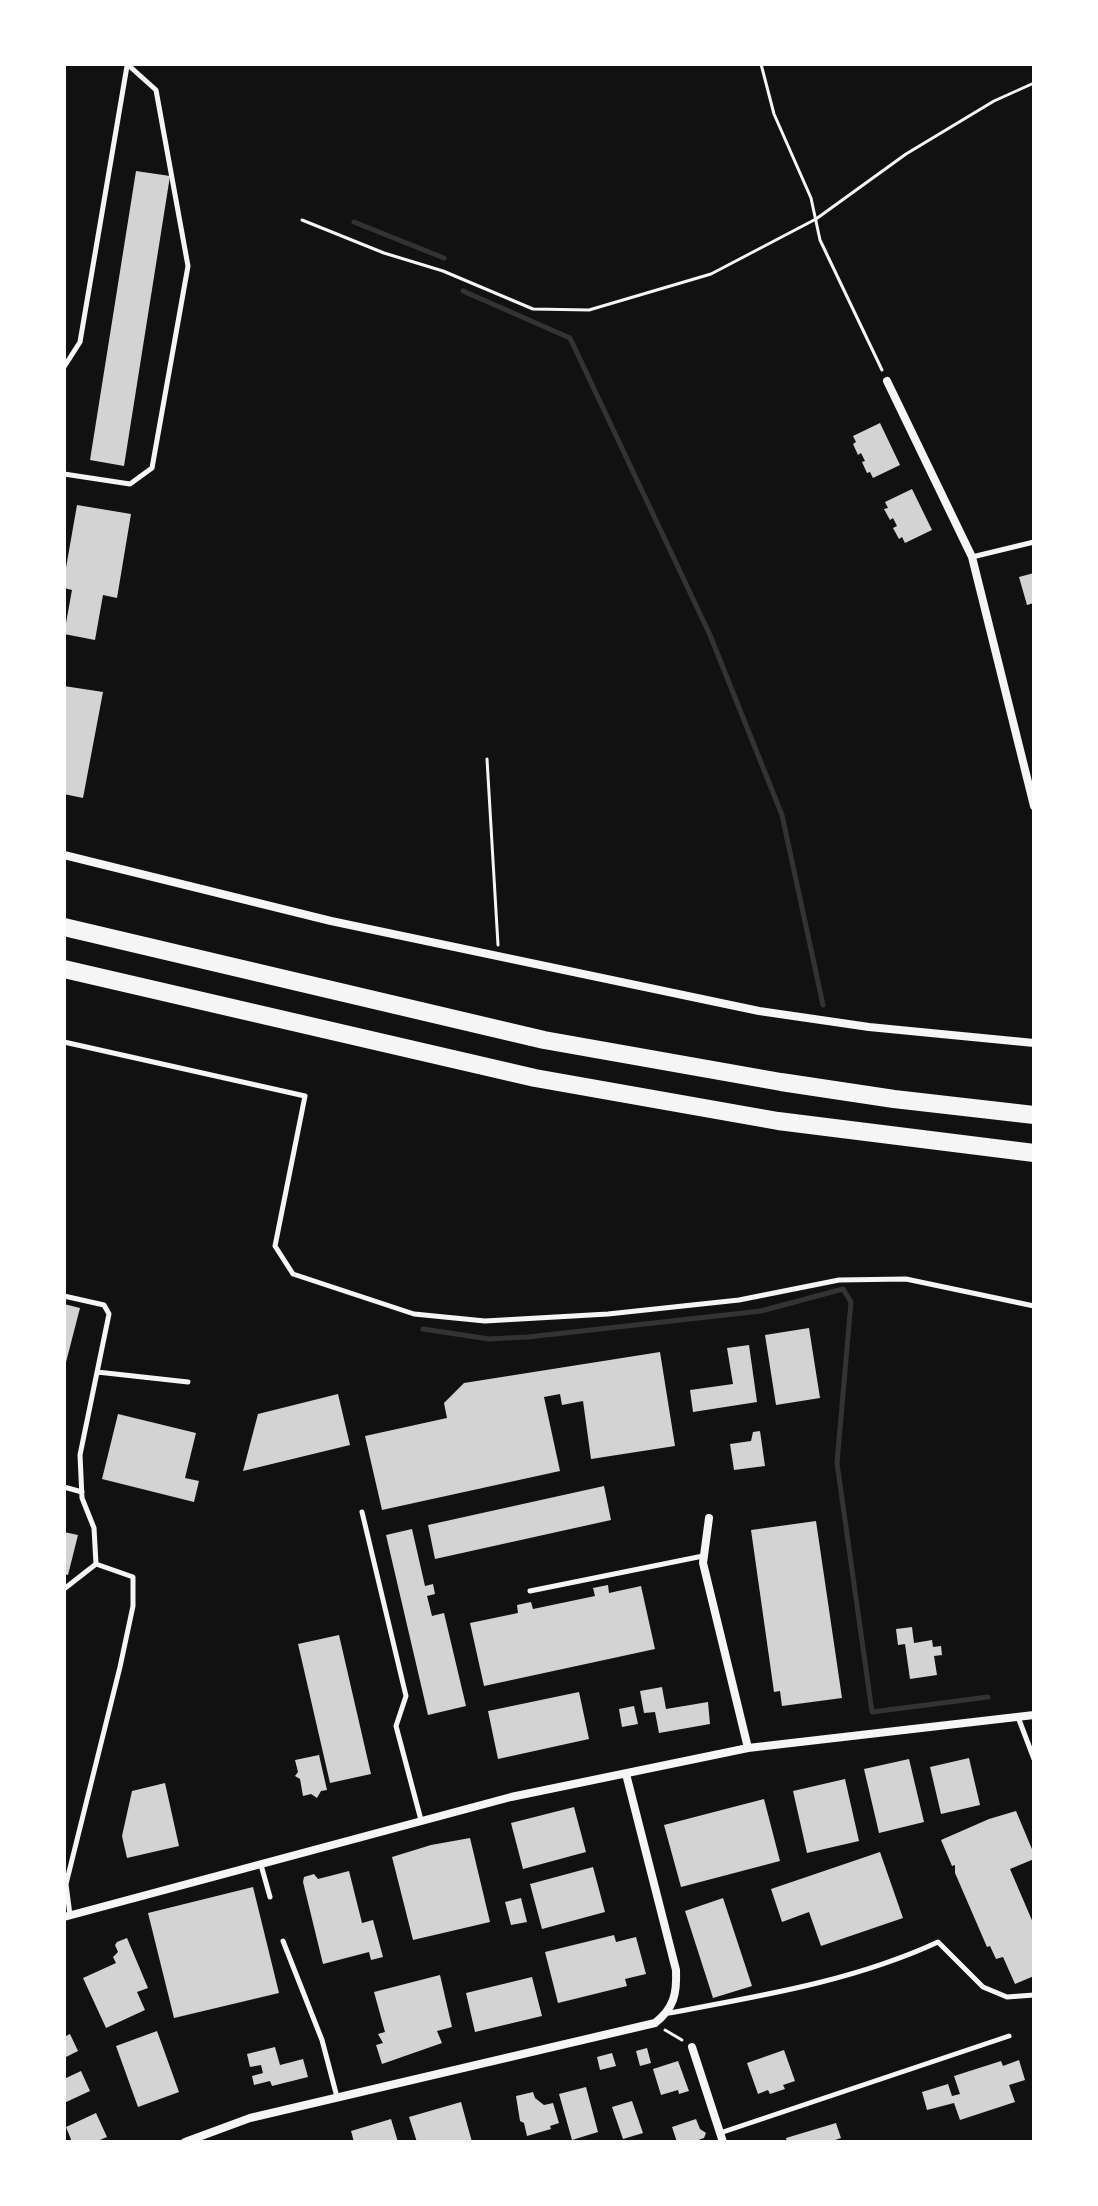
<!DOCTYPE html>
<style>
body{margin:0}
#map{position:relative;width:1098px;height:2206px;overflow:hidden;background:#111;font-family:Lato,sans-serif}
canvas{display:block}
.frame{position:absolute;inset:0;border:66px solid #fff;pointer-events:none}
</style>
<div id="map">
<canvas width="1098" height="2206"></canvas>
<div class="frame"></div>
</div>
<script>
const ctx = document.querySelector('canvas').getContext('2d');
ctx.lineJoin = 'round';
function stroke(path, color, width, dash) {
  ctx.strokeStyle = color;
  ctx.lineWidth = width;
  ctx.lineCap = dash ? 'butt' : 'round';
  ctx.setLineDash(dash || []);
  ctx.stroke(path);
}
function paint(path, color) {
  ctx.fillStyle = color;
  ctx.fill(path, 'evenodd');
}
stroke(new Path2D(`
 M354,222L444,258
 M463,291L570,338L710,635L782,815L823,1005
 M423,1329L489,1339L528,1337L761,1311L843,1289L851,1302L837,1463L872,1712L988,1697`), '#333', 5);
paint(new Path2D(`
 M136,171L170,176L124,466L90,460Z
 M880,423L900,465L873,478L870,472L867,473L862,462L865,461L861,453L858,455L853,444L856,442L853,436Z
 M912,489L932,530L905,543L902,537L899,539L893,528L897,526L893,518L890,520L884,509L888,508L885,502Z
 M77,505L131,514L117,598L103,595L95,640L64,634L72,590L64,588V579Z
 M1034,573V603L1027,605L1019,577Z
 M64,686L103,692L83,798L64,794Z
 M64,1304L80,1308L65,1366H64Z
 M809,1328L820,1398L776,1405L765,1335Z
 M749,1345L757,1402L693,1412L690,1390L733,1384L727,1348Z
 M660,1352L675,1446L591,1459L583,1401L562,1405L560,1394L544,1397L560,1471L382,1510L365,1436L447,1418L444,1403L464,1383Z
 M338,1394L350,1445L243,1471L258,1414Z
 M118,1414L196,1433L185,1478L199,1481L194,1502L102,1479Z
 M760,1431L765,1466L734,1470L730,1444L751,1441L753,1432Z
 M604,1486L611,1520L435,1559L428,1525Z
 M816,1521L842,1698L782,1706L780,1691L774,1692L751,1530Z
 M412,1529L425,1586L433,1584L435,1594L427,1596L432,1616L444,1613L466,1706L428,1715L386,1535Z
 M64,1532L78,1535L68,1575L64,1574Z
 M608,1585L609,1593L641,1586L655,1649L484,1686L470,1623L518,1613L517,1605L531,1602L533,1609L595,1596L593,1588Z
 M912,1627L914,1643L932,1640L933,1647L941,1646L942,1655L934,1656L937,1675L910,1679L905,1644L898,1645L896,1629Z
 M339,1635L371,1774L330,1783L298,1644Z
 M662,1687L666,1709L708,1702L710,1724L659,1733L655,1712L644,1713L640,1691Z
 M579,1692L589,1739L498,1759L488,1711Z
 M634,1706L638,1724L622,1727L619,1709Z
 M319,1755L327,1790L321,1791L317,1798L311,1794L303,1796L300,1779L295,1776L298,1772L295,1760Z
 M969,1758L980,1805L941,1814L930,1767Z
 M909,1759L924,1822L879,1833L864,1769Z
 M845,1779L859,1841L807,1853L793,1791Z
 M165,1783L179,1846L127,1858L122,1836L132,1791Z
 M764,1799L780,1861L681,1887L664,1825Z
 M574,1807L586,1852L523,1869L511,1823Z
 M1016,1811L1034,1854V1859L1010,1869L1034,1925V1976L1015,1984L1003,1957L996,1959L990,1946L987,1947L955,1873V1865L952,1866L941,1840L989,1819Z
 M470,1838L490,1922L413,1940L392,1857L431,1845Z
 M880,1852L903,1918L821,1946L809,1912L782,1922L771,1889Z
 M593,1867L605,1912L542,1929L530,1884Z
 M349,1871L362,1923L373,1920L383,1957L371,1960L369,1952L323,1964L303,1882L304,1877L314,1874L318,1879Z
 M253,1887L279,1993L174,2018L148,1913Z
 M521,1898L527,1922L511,1925L505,1902Z
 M723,1898L752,1986L713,1998L685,1911Z
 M614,1935L616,1942L636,1937L646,1974L625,1979L627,1986L558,2003L545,1952Z
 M127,1938L148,1988L137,1992L145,2010L106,2028L83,1978L116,1963L113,1957L118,1952L115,1945L117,1942Z
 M440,1975L452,2027L437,2031L442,2043L382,2064L376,2045L383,2043L378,2034L385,2032L374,1992Z
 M532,1977L542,2016L475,2032L466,1993Z
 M157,2031L179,2092L138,2107L116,2046Z
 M70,2034L78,2051L64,2058V2037Z
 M275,2047L280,2065L303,2059L308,2077L272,2086L270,2081L254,2085L252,2076L263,2073L261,2065L250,2067L247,2054Z
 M647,2048L651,2063L640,2066L636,2051Z
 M784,2050L795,2081L783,2085L785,2089L770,2094L768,2090L758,2094L747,2063Z
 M612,2053L616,2066L600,2070L597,2057Z
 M1019,2060L1025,2080L1009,2085L1015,2102L960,2120L954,2103L927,2110L922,2092L948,2084L952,2096L960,2094L954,2076L1001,2061L1003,2066Z
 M678,2061L689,2091L679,2094L678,2090L661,2095L653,2069Z
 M81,2071L90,2091L64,2103V2079Z
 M586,2087L598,2132L572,2140L559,2094Z
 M533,2092L535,2098L544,2105L553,2103L559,2123L550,2126L551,2129L527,2136L524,2123L520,2121L516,2096Z
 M632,2101L643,2133L623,2139L612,2107Z
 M461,2102L472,2142H417L409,2117Z
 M96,2113L107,2137L95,2142H72L66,2127Z
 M391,2119L398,2142H354L351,2131Z
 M696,2119L700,2129L706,2133L704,2138L693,2142H677L672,2127Z
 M836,2123L841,2138L829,2142H787L786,2138Z`), '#d3d3d3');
stroke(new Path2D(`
 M761,64L774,114L811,198L820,240L882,370
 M302,220L384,253L443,271L533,309L589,310L711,274L816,219L906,154L994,101L1034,83
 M487,759L498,945
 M665,2030L682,2040`), '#f5f5f5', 3);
stroke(new Path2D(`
 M64,367L80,342L127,66
 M64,474L130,484L152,468L188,266L156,90L127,64
 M972,557L1034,542
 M64,1042L305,1096L275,1246L293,1274L414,1314L485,1321L608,1314L739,1300L839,1280L906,1279L1034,1306
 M64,1296L104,1305L109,1314L80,1455L82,1498L94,1528L96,1564L64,1589
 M97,1372L188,1382
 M64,1487L82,1492
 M362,1512L406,1696L396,1726L421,1820
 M530,1591L703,1556
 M1018,1717L1034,1759
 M261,1865L270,1897
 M70,1915L66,1884L120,1667L133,1606V1577L96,1564
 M283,1941L322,2040L337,2097
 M669,2013C760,1996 854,1981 938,1942L983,1987L1007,1997L1034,1995
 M720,2133L1009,2036`), '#f5f5f5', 5);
stroke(new Path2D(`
 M887,381L972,557L1034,806
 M64,855L331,921L759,1011L869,1027L1034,1043
 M709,1518L703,1563L748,1748
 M64,1917L511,1797L748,1748L1034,1715
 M692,2047L723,2142
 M185,2142L250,2118L655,2023C674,2008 677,1994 676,1970L626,1774`), '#f5f5f5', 8);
stroke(new Path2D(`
 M64,927L544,1040L781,1082L894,1099L1034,1115
 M64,969L535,1078L778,1121L1034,1153`), '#f5f5f5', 18);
</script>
